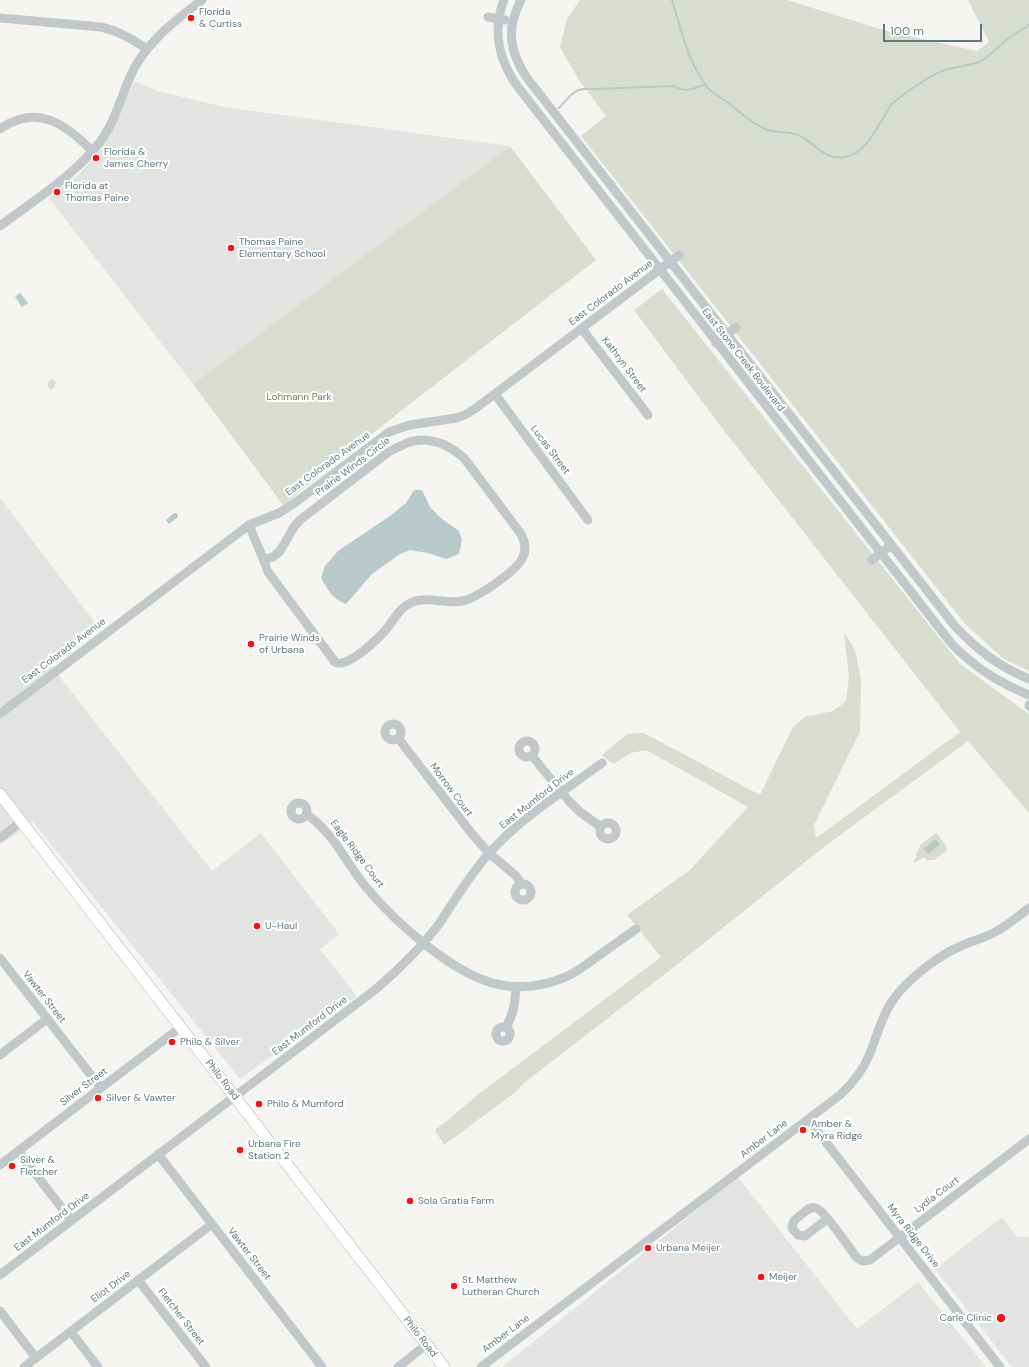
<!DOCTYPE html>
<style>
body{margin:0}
#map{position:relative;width:1029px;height:1367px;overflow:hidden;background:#f5f4f1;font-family:"DM Sans",sans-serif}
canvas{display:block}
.scale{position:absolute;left:883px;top:24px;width:99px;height:18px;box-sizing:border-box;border:2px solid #5e787e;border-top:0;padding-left:5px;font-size:12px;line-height:14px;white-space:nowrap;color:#5e787e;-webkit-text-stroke:3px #fff;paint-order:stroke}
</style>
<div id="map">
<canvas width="1029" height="1367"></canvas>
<div class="scale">100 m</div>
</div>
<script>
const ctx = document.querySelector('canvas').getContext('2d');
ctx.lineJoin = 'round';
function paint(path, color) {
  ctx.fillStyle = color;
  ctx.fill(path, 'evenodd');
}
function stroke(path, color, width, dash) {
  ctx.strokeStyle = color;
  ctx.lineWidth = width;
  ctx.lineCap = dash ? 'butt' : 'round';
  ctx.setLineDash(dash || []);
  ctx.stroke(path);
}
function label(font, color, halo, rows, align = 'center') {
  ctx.font = font + ' "DM Sans",sans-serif';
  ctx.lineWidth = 4;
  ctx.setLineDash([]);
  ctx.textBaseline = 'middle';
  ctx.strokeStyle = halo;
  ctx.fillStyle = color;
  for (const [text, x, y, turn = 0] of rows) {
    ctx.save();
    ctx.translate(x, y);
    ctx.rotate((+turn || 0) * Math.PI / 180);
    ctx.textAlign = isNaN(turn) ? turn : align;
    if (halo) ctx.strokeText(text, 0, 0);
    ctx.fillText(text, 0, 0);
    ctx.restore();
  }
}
paint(new Path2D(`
 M134,81L158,91L224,107L510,146L193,384L49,198L79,174L103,147Z
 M0,498L100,629L51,666L212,871L261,833L339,934L320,949L357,996L240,1079L33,822L0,845Z
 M738,1177L857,1329L918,1282L986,1367H502Z
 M1002,1217L1017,1237H1029V1367H1012L935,1269Z`), '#e3e4e2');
paint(new Path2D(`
 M580,0H787L890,32L977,51L989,42L968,0H1029V671L1004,659L965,624L581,136L606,116L579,80L560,47L567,19Z
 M510,146L596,260L401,411L283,505L193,384Z
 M662,289L960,664L1029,714V813L968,741L824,847L674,967L524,1083L517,1091L444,1145L435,1130L448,1120L480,1093L661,957L627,915L690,870L748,807L646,750L631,753L613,764L602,755L627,734L644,733L760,795L793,727L805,717L833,711L846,701L849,677L844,632L855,650L861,679L860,732L814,825L816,838L960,732L719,424L634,310Z
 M52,379H53L56,383L54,385L55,387L50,390L48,386V382Z
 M936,833L945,844L947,850L934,860H927L924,857L914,863L913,862L917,857L916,855L921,844Z`), '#d9ddd1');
paint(new Path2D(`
 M20,293L28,303L22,307L15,297Z
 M414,490H422L430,507L442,519L459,531L462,540L459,554L446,559L428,553L410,550L400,554L372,574L346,604C333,599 328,590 321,578L325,566L338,551L390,516L406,503Z
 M174,513H177L178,517L169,524L166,520Z
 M935,839L940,845L928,854L927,852L926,853L924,848Z`), '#b7c9c9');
stroke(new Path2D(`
 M672,0C681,29 689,66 709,89C716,96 724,99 731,105C741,113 751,123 763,128C774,134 787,130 798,135C815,142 823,161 845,157C865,153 874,132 884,117C886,113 889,107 892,104C902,95 928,77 940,72C952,66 968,67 981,61C992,55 999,45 1009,38C1015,33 1023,30 1029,25
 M559,108C573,93 574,87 595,89L674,86C686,93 694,89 706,84`), '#b7c9c9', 2);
const major = new Path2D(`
 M0,794L444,1367`);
stroke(major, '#b5bbbd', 12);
stroke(new Path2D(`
 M504,0C492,31 499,61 518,87L951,643C975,668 998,682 1029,695
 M521,0C506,29 509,51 527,78L954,625C977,650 998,666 1029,679
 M488,17L505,20
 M0,18L101,27C119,31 132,39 147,49
 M0,129C36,103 66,124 92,151
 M0,226C33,201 74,176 100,142C114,123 120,101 129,79C143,45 173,22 202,0
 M582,329L648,415
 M716,343L736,327
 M495,394L588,520
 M420,440C438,440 450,446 464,458L521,534C525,542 527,549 523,557C518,570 476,599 462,601C442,605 421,592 403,608C397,613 393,621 388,627C380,637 348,669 335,662L268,572L264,561L269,558L273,557L280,551L294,527L300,520L390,451L409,442Z
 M249,525L264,561
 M872,560L891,545
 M1029,706V705
 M0,714L249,525L279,513L296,502L389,432L410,425L456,418L465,415L476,408L679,255
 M385 732a8 8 0 1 1 16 0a8 8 0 1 1-16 0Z
 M398,738L472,834L489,853L515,875L519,880L521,885
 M519 749a8 8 0 1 1 16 0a8 8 0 1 1-16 0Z
 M532,756L569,801L580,812L601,827
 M291 811a8 8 0 1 1 16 0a8 8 0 1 1-16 0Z
 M306,814C333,832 345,861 365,886C394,921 455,977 501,985C522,989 543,986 563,978C575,974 584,966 594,959C608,949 622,939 636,929
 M600 831a8 8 0 1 1 16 0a8 8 0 1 1-16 0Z
 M0,838L21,822
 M515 892a8 8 0 1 1 16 0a8 8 0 1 1-16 0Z
 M0,958L101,1088
 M496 1034a7 7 0 1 1 14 0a7 7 0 1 1-14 0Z
 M506,1027C514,1014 515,1002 516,987
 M0,1055L47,1019
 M808,1119L1000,1367
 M18,1151L71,1220
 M158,1154L322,1367
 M0,1165L181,1027
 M827,1219L805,1236L798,1235L792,1228C792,1221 797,1218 802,1214C806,1211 810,1206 816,1208C824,1210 850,1249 857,1258L863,1261L870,1260L1029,1139
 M0,1275L376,989C399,969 421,948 439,924C455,900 471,873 490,852C522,817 564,791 602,763
 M138,1280L206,1367
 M0,1311L36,1358
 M71,1332L98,1367
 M24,1367L212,1224
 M398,1367L426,1345
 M481,1367L840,1095C853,1083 864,1069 870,1053C879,1031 883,1010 900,991C914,975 941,954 961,946C973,940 986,938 997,931C1009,924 1019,916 1029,908`), '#c2c8c9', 9);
stroke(major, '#fff', 11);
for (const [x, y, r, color] of [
 [191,18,4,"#f01618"],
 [96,158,4,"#f01618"],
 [57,192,4,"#f01618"],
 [231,248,4,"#f01618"],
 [251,644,4,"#f01618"],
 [257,926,4,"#f01618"],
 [172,1042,4,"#f01618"],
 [98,1098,4,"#f01618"],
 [259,1104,4,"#f01618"],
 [803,1130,4,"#f01618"],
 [240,1150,4,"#f01618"],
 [12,1166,4,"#f01618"],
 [410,1201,4,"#f01618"],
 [648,1248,4,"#f01618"],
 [761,1277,4,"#f01618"],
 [454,1286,4,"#f01618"],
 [1001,1318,5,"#f01618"]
]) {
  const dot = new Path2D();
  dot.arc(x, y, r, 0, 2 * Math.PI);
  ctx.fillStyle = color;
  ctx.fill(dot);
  stroke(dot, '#fff', 1.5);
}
label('10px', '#5e787e', '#fff', [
 ["Florida",199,12],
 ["& Curtiss",199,24],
 ["Florida &",104,152],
 ["James Cherry",104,164],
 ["Florida at",65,186],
 ["Thomas Paine",65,198],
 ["Thomas Paine",239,242],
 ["Elementary School",239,254],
 ["Prairie Winds",259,638],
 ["of Urbana",259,650],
 ["U-Haul",265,926],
 ["Philo & Silver",180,1042],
 ["Silver & Vawter",106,1098],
 ["Philo & Mumford",267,1104],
 ["Amber &",811,1124],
 ["Myra Ridge",811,1136],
 ["Urbana Fire",248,1144],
 ["Station 2",248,1156],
 ["Silver &",20,1160],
 ["Fletcher",20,1172],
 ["Sola Gratia Farm",418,1201],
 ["Urbana Meijer",656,1248],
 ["Meijer",769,1277],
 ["St. Matthew",462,1280],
 ["Lutheran Church",462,1292],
 ["Carle Clinic",992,1318,"right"]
], 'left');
label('10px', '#5e787e', '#fff', [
 ["East Colorado Avenue",611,293,-37],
 ["East Stone Creek Boulevard",743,360,52],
 ["Kathryn Street",624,365,53],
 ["Lucas Street",550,450,53],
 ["East Colorado Avenue",328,464,-36],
 ["Prairie Winds Circle",353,467,-37],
 ["East Colorado Avenue",64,651,-37],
 ["Morrow Court",451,790,53],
 ["East Mumford Drive",537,799,-38],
 ["Eagle Ridge Court",357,854,53],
 ["Vawter Street",44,997,52],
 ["East Mumford Drive",310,1026,-37],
 ["Philo Road",222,1080,52],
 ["Silver Street",84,1087,-37],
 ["Amber Lane",764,1139,-37],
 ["Lydia Court",937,1195,-37],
 ["East Mumford Drive",52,1222,-37],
 ["Myra Ridge Drive",913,1236,52],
 ["Vawter Street",249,1254,52],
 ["Eliot Drive",111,1287,-37],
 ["Fletcher Street",181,1317,52],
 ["Amber Lane",506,1334,-37],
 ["Philo Road",420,1337,52]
]);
label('10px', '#6c7b61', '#fff', [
 ["Lohmann Park",299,397]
]);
</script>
